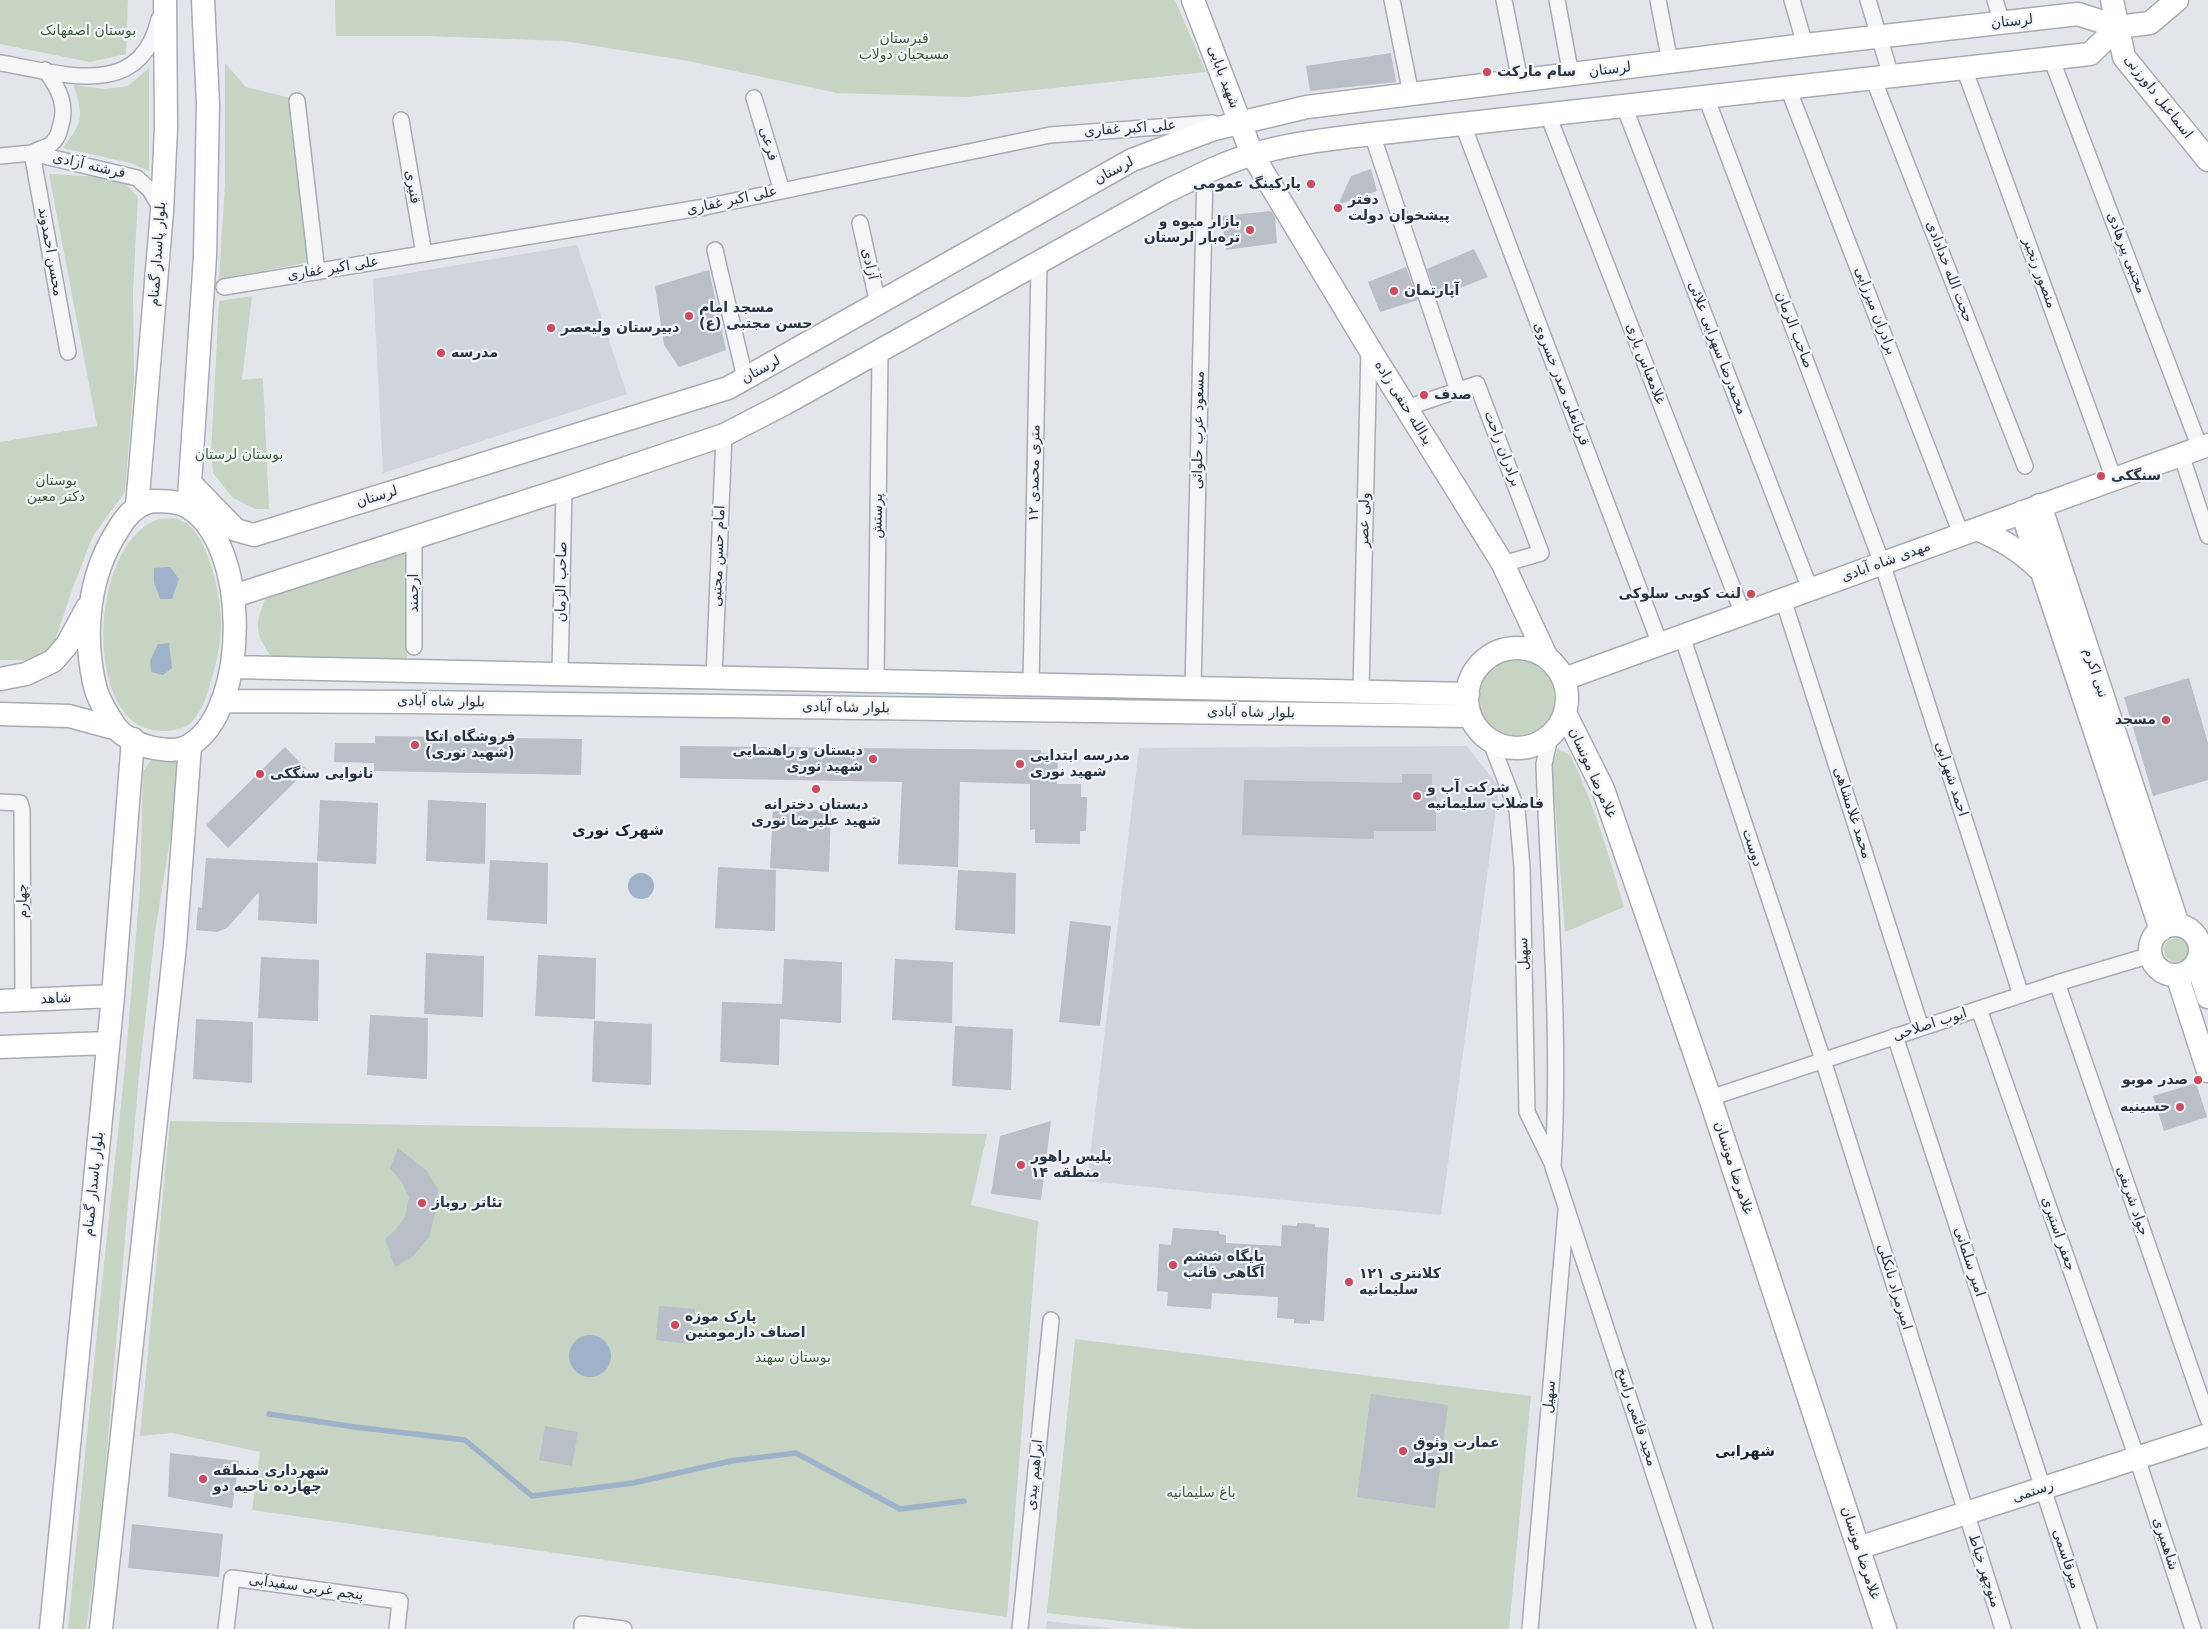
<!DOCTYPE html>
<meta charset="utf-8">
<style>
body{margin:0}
canvas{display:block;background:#e2e5ea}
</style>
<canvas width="2208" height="1629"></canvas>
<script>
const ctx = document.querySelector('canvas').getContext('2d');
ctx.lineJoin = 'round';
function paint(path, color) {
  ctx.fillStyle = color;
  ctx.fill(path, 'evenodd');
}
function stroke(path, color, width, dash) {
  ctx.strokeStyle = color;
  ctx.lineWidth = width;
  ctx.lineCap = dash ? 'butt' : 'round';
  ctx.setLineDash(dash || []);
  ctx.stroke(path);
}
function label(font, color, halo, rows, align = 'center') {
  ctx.font = font + ' "DejaVu Sans","Noto Sans Arabic",sans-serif';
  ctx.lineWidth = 4.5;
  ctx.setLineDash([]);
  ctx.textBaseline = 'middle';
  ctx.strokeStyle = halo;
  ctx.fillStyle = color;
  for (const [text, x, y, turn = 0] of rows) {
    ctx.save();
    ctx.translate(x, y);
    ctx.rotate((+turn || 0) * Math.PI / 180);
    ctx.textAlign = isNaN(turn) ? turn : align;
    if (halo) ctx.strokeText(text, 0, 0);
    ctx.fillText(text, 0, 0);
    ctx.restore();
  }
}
paint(new Path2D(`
 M577,245L627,394L383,473L373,279Z
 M1467,746L1499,787L1441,1215L1087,1181L1139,748Z
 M1047,1621L1118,1629H1046Z`), '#d0d4dc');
paint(new Path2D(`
 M0,0H128L126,54L90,62L0,44Z
 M335,0H1175L1206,72L967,97L837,93L683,60L564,41L427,36H336Z
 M225,63L246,87L294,99L314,256L305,263L219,279L225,184Z
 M149,68V171L130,163L63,148C84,120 83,118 74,85L105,89L128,86Z
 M49,174L120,178L138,197L133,291L134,379L125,492L93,536L73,587L53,647L30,660H0V442L97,426Z
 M252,296L242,380L263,378L269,509H255L233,498L213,473L211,452L219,301Z
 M175,518C179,520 185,522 189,525C210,544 221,597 221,624C221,645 216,664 210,684C207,697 199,719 186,726C177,731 163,732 153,730C85,720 88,548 156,520C162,518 169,519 175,518Z
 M407,546V667L274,660C254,634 254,624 267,595Z
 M1478 699a39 39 0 1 1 78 0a39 39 0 1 1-78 0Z
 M1558,749L1570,755C1594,803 1609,856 1624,907L1565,932L1552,766Z
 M154,755L183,759L155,932L139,1075L100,1531L86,1629H68L101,1292L125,1067L140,887L143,772Z
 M2164 950a12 12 0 1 1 24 0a12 12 0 1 1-24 0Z
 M170,1121L987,1134L971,1205L1038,1221L1007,1617L252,1510L260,1452L172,1433L140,1436Z
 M1075,1339L1531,1396L1509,1629H1193L1047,1613Z`), '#c7d3c3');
paint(new Path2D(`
 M170,567L179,579L172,599H160L154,582V568Z
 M169,643L172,668L163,675L151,672L150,661L158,644Z
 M628 886a13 13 0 1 1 26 0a13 13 0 1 1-26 0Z
 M569 1356a21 21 0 1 1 42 0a21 21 0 1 1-42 0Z`), '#9eb3c9');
stroke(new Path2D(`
 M269,1414L355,1427L465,1440L532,1496L633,1483L731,1461L796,1453L900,1509L964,1501`), '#9eb3c9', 5.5);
paint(new Path2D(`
 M1391,53L1396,82L1310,91L1306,66Z
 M1371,169L1377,191L1338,205L1351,176Z
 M1271,211L1275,217L1277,243L1226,250L1222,216Z
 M1474,249L1488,277L1445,294V292L1436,294L1427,269Z
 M1406,267L1418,300L1380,312L1368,282Z
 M709,270L726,350L679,367L664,345L655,286Z
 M2189,678L2208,743V780L2153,796L2124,697Z
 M375,736L582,739L581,775L374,771V763L334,762L335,743H375Z
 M680,746L1041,750V753H1058L1057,784H1081V797H1087L1086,831H1080V844L1035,843V829L1030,830V784L960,782L958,867L898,864L902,782L680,778Z
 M285,747L307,770L228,848L206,825Z
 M1402,774H1432V788H1436V831H1374V839L1242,835L1244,780L1402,783Z
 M320,800L378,803L376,864L317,861Z
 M428,800L486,803L485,864L426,861Z
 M773,808L831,811L829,872L770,868Z
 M206,858L318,863L317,924L258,920L259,892L227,928L217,932L196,930L198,907L202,908Z
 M490,860L548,863L547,924L487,920Z
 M718,867L776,870L775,931L715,928Z
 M958,870L1016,873L1015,934L955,930Z
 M1070,921L1111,926L1100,1026L1059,1022Z
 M426,953L484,956L483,1017L424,1014Z
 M538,955L596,958L595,1019L535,1016Z
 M261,957L319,960L318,1021L258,1018Z
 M784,959L842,962L841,1023L780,1019L779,1065L720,1062L722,1002L782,1004Z
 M895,959L953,962L952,1023L892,1020Z
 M370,1015L428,1018L427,1079L367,1075Z
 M196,1019L253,1022L252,1083L193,1079Z
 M594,1021L652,1024L651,1085L592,1082Z
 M955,1026L1013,1029L1011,1090L952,1086Z
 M2196,1083L2207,1117L2164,1131L2153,1096Z
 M1051,1121L1041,1200L991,1194L1000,1136Z
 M398,1148L427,1171L438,1190L436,1210L429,1237L413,1256L395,1267L385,1239L395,1230L405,1217L409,1197L401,1181L390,1168Z
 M1297,1223L1315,1224V1227L1329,1228L1324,1321L1310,1320V1324L1294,1323V1319L1277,1318L1278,1297L1212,1293L1211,1309L1167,1306L1168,1292L1157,1291L1159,1244L1171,1245L1173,1228L1219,1231V1234L1226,1235V1243L1281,1246L1282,1225L1297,1226Z
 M659,1306L695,1309L692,1344L656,1340Z
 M1371,1394L1448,1405L1435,1508L1357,1497Z
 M545,1426L578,1432L572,1466L539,1460Z
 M170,1453L239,1461L232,1508L168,1497Z
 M132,1524L223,1534L219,1577L128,1568Z`), '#b9bec7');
const street = new Path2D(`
 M1392,0L1411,94
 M1504,0L1520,81
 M1557,0L1571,75
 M1658,0L1670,62
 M1792,0L1805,45
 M1868,0L1891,76
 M1995,0L2002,23
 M2051,58L2200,448
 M0,63C61,73 140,102 159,19
 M1964,68L2114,479
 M1873,78L2025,466
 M1788,88L1961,534
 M1706,97L1882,563L2021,995
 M754,98L782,191
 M297,101L317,272
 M1624,106L1810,589
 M1548,115L1743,614
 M401,120L424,254
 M1463,125L1660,644
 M1372,134L1458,391
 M32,153L68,352
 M32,153C37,150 45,148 50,145C55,141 59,134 60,128C68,106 59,88 45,70
 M0,156L32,153L137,178L150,190L162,210
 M860,223L878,304
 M715,250L745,378
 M224,287L705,207L1050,135L1213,123
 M1406,408L1477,384L1541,553L1503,564
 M2181,454L2208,536
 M414,538V647
 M1783,599L1921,1028
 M1682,636L1823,1060L2003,1629
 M560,674L564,489
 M714,677L724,435
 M876,681L880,351
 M1031,684L1039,263
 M1193,688L1205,173
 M1361,691L1369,348
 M1550,737L1544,764C1549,899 1561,1032 1553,1167L1705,1629
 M1490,740L1517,810L1522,867L1527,1112L1553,1165
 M0,802L20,803L22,810L23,1000
 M2057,983L2208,1419
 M1979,1009L2137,1458L2193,1629
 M1895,1036L2089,1629
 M1710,1098L2057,983L2151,955
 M226,1629L232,1578L400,1601L397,1629
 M582,1629V1624L624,1629
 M1020,1629L1051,1320
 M1530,1629L1566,1211`);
const secondary = new Path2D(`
 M1193,0L1252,154L1369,348L1503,564L1546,656
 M2112,0L2124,57L2208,160
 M190,483L236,530L254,535L728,388L1132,160L1214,129L1307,107L1805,45L2078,14L2118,27L2150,23L2177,0
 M189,498L205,256L208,104L203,0
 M152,501C163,501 178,501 188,507C250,543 250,709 190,745C179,752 166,750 154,748C142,746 122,737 115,726C106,712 97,698 94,682C83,632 89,576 116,533C122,523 128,513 138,507C142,504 147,503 152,501Z
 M2040,505L2178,925
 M137,507L162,211L166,128L165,0
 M2022,512L2161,930
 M1977,529C2002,540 2018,549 2038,568
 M234,596L564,489L724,435L784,404L1167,191C1195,178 1222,163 1251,155C1290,143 1332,139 1372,134L2090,54L2118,27
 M1467 698a50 50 0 1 1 100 0a50 50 0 1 1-100 0Z
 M232,667L1468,694
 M0,679L26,674L53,661L67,645L87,608
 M1564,679L2208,445
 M222,701L414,702L1470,716
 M1565,713L1603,789L1710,1098L1885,1629
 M0,714L69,716L117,729
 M2150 950a25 25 0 1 1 50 0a25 25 0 1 1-50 0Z
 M2197,963L2208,997
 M2177,975L2208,1071
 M0,1001L113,996
 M0,1047L108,1043
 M1858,1548L2208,1435
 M51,1629L113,996L133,739
 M101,1629L175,945L190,746`);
stroke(street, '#a7acb4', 18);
stroke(secondary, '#a7acb4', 25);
stroke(street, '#f4f6f8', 15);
stroke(secondary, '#fff', 22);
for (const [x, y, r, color] of [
 [1487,72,5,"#cb4a5e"],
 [1311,184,5,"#cb4a5e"],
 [1338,208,5,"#cb4a5e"],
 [1250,230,5,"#cb4a5e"],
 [1394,291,5,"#cb4a5e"],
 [689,316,5,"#cb4a5e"],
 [551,328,5,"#cb4a5e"],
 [441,353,5,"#cb4a5e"],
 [1424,395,5,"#cb4a5e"],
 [2101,476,5,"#cb4a5e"],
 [1751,594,5,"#cb4a5e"],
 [2166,720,5,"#cb4a5e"],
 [415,745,5,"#cb4a5e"],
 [873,759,5,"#cb4a5e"],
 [1020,764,5,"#cb4a5e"],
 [260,774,5,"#cb4a5e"],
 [816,789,5,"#cb4a5e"],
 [1417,796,5,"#cb4a5e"],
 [2198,1080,5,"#cb4a5e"],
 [2180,1107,5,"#cb4a5e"],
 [1021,1165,5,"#cb4a5e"],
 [422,1203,5,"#cb4a5e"],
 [1173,1265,5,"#cb4a5e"],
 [1349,1282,5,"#cb4a5e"],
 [675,1325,5,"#cb4a5e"],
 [1403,1451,5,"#cb4a5e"],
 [203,1479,5,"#cb4a5e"]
]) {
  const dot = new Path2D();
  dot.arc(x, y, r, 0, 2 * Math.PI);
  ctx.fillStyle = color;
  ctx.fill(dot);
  stroke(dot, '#f1f4f7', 2);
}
label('14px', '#2a3341', '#f1f4f7', [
 ["لرستان",2012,22,-6],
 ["لرستان",1610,70,-7],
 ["شهید بابایی",1223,77,69],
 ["اسماعیل داورزنی",2158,97,52],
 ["علی اکبر غفاری",1130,129,-4],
 ["فرعی",768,144,73],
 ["فرشته آزادی",89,166,13],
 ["لرستان",1114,171,-28],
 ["قنبری",412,187,80],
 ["علی اکبر غفاری",732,201,-12],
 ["محسن احمدوند",50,252,80],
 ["مجتبی پیرهادی",2126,253,69],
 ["بلوار پاسدار گمنام",158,254,-86],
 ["آزادی",869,264,77],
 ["علی اکبر غفاری",333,269,-9],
 ["حجت الله خدادادی",1949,272,69],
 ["منصور رنجبر",2039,273,70],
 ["برادران میرزایی",1875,311,69],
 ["صاحب الزمان",1794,330,69],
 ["محمدرضا سهرابی علائی",1717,348,69],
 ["غلامعباس یاری",1645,364,69],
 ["لرستان",761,370,-29],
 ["قربانعلی صدر خسروی",1561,384,69],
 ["یدالله حنفی زاده",1403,403,58],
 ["مسعود عرب حلوائی",1199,430,-89],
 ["برادران راحت",1502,449,69],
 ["۱۲ متری محمدی",1035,473,-89],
 ["لرستان",377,497,-17],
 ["پرستش",878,516,-89],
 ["ولی عصر",1365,520,-89],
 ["امام حسن مجتبی",719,556,-88],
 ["مهدی شاه آبادی",1886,562,-20],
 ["صاحب الزمان",562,582,-89],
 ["ارجمند",414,593,-90],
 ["نبی اکرم",2095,673,72],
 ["بلوار شاه آبادی",441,702,1],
 ["بلوار شاه آبادی",846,708,1],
 ["بلوار شاه آبادی",1251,713,1],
 ["غلامرضا مونسان",1592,773,66],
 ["احمد شهرابی",1951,779,72],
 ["محمد غلامشاهی",1852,813,72],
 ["دوست",1752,848,72],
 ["چهارم",23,901,-91],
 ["سهیل",1524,954,-92],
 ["شاهد",56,999,-2],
 ["ایوب اصلاحی",1930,1025,-18],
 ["غلامرضا مونسان",1733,1168,72],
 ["بلوار پاسدار گمنام",94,1184,-84],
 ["جواد شریفی",2132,1201,71],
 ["جعفر استیری",2058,1234,71],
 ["امیر سلمانی",1969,1262,72],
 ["امیرمراد نانکلی",1894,1287,73],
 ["سهیل",1550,1397,-85],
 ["مجید قائمی راسخ",1636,1417,72],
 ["ابراهیم بیدی",1035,1475,-84],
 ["رستمی",2033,1492,-18],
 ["شاهمیری",2165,1544,72],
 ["غلامرضا مونسان",1860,1553,72],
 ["میرقاسمی",2066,1559,72],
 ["منوچهر خیاط",1984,1571,72],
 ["پنجم غربی سفیدآبی",306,1588,8]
]);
label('14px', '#3f5d38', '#f1f4f7', [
 ["بوستان اصفهانک",88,31],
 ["قبرستان",904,39],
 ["مسیحیان دولاب",904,55],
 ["بوستان لرستان",239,455],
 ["بوستان",56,481],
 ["دکتر معین",56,497],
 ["بوستان سهند",793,1358],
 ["باغ سلیمانیه",1201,1493]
]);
label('bold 14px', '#2a3341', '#f1f4f7', [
 ["سام مارکت",1497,72],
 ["پارکینگ عمومی",1301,184,"right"],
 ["دفتر",1348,200],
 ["پیشخوان دولت",1348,216],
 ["بازار میوه و",1240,222,"right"],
 ["تره‌بار لرستان",1240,238,"right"],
 ["آپارتمان",1404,291],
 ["مسجد امام",699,308],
 ["حسن مجتبی (ع)",699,324],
 ["دبیرستان ولیعصر",561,328],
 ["مدرسه",451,353],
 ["صدف",1434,395],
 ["سنگکی",2111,476],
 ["لنت کوبی سلوکی",1741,594,"right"],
 ["مسجد",2156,720,"right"],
 ["فروشگاه اتکا",425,737],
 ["(شهید نوری)",425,753],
 ["دبستان و راهنمایی",863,751,"right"],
 ["شهید نوری",863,767,"right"],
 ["مدرسه ابتدایی",1030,756],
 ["شهید نوری",1030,772],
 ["نانوایی سنگکی",270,774],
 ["شرکت آب و",1427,788],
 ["فاضلاب سلیمانیه",1427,804],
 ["دبستان دخترانه",816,805,"center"],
 ["شهید علیرضا نوری",816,821,"center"],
 ["صدر موبو",2188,1080,"right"],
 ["حسینیه",2170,1107,"right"],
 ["پلیس راهور",1031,1157],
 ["منطقه ۱۴",1031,1173],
 ["تئاتر روباز",432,1203],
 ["پایگاه ششم",1183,1257],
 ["آگاهی فاتب",1183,1273],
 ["كلانتری ١٢١",1359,1274],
 ["سلیمانیه",1359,1290],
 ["پارک موزه",685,1317],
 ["اصناف دارمومنین",685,1333],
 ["عمارت وثوق",1413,1443],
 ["الدوله",1413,1459],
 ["شهرداری منطقه",213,1471],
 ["چهارده ناحیه دو",213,1487]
], 'left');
label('bold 15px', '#1c2432', '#f1f4f7', [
 ["شهرک نوری",618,831],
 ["شهرابی",1745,1452]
]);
</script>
